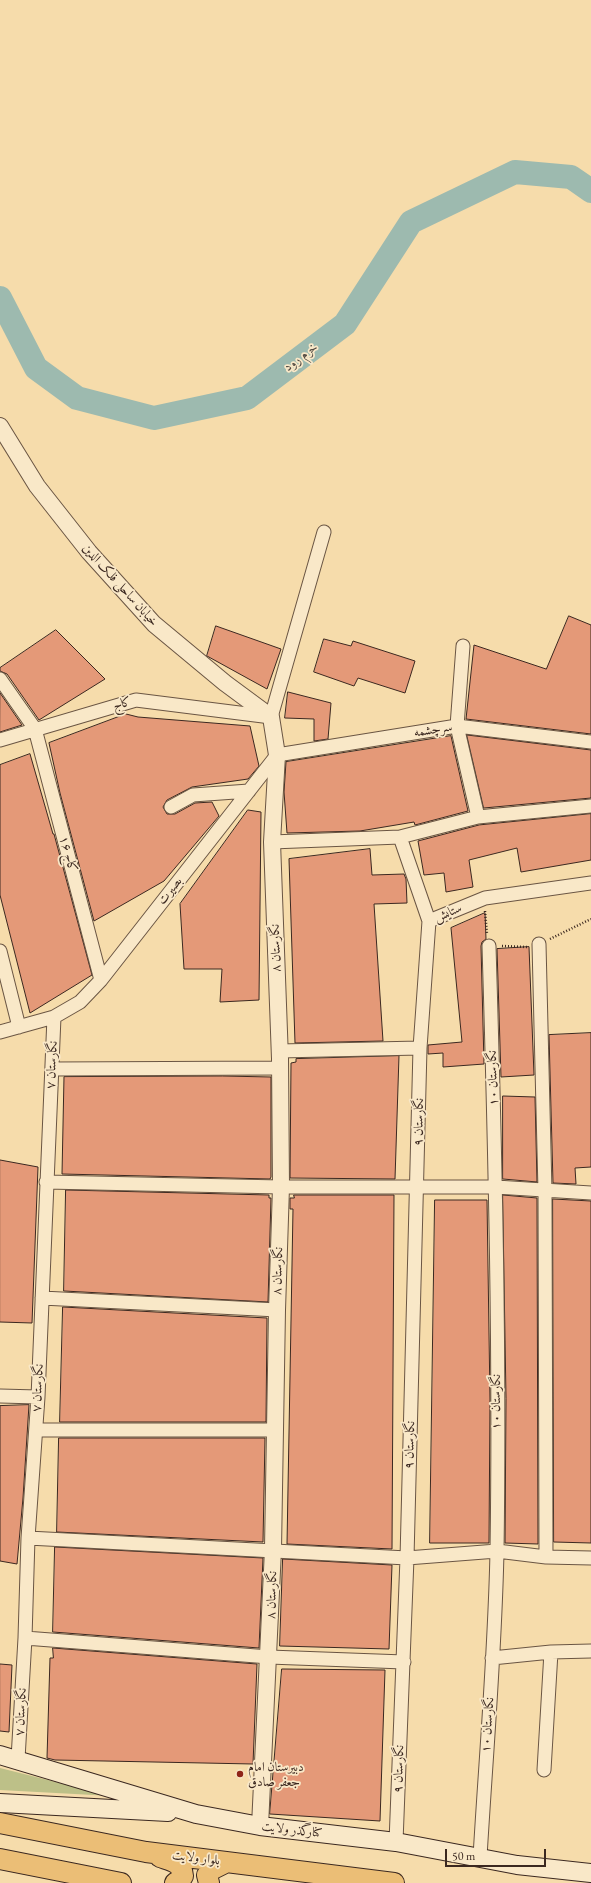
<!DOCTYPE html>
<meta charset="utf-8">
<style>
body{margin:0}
#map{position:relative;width:591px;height:1883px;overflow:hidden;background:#f6dcab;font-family:"EB Garamond",serif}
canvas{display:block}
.scale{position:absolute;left:445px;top:1849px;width:101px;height:18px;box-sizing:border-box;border:2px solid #3b2820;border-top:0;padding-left:5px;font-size:12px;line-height:14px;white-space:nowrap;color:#3b2820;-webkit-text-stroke:3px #f9e8c8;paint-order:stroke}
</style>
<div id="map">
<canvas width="591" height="1883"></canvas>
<div class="scale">50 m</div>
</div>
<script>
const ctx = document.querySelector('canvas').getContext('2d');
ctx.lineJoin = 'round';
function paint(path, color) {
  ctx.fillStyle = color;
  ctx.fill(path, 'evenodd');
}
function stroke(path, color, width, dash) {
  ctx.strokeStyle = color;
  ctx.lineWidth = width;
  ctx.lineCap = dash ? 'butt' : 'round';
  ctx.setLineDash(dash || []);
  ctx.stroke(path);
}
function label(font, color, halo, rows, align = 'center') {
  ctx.font = font + ' "EB Garamond",Amiri,serif';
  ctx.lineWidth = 3.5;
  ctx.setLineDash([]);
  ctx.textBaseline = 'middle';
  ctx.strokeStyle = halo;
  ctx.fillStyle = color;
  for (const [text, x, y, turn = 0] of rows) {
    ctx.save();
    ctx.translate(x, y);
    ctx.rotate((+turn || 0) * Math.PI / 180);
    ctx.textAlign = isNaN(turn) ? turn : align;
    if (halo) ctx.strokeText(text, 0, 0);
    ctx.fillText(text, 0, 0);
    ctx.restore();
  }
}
paint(new Path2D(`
 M0,1768L112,1796L0,1790Z`), '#bdc088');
stroke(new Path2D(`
 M0,298L36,368L77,398L154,418L247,398L345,324L411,222L515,172L571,177L591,191`), '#9dbaaf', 24);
const building = new Path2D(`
 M569,616L591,625V734L466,719L474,645L546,669Z
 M216,626L281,649L267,689L207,656Z
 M56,630L105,679L39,720L7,674L0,671V668Z
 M324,639L351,646L353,641L415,661L405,693L358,678L354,686L314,672Z
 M288,692L331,703L328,739L314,741V719L285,718Z
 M0,693L22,725L0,732Z
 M126,714L138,717L250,726L259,766L248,779L192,787L167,800L163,807L167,814H175L195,803L212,802L219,816L164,881L94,921L60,793L49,743Z
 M467,735L591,750V798L484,808Z
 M451,736L468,811L415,825L414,822L360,831L287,833L284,792L286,762Z
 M30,754L53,834H54L92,975L30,1013L0,895V765Z
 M248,810L261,812L259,1000L220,1002L222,969H184L180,904Z
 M591,814V860L521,872L517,848L469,860L473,887L446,892L444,873L424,875L418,841L479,825Z
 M370,849L372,875L404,874L406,879L407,903L374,904L383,1041L295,1043L289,859Z
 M485,913L486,939L482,942L481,946L484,1064L443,1067V1053L428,1054V1045L462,1042L451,928Z
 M529,947L534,1075L501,1077L497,949Z
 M591,1033V1167L575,1168L576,1184L553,1183L549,1035Z
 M399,1056L395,1179L290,1178L291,1063L296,1062V1059Z
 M223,1076L271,1077V1177L270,1179L62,1174L64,1077Z
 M503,1096L535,1097L537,1182L503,1179Z
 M0,1160L38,1167L32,1323L0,1322Z
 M66,1190L269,1195V1198H271L268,1302L64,1291Z
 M294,1195H394L392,1549L287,1544L293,1209H290V1198H294Z
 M503,1195L537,1198L538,1544L505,1543L506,1399Z
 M553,1199L591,1201V1543L554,1542Z
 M435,1200H487L490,1400L489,1543H430Z
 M63,1307L267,1318L266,1422H60Z
 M29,1405L23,1498L17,1564L0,1561V1406Z
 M59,1438H265L263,1542L57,1532Z
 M55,1547L263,1558L259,1648L53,1632Z
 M283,1559L392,1565L389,1649L280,1646Z
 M53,1648L257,1664L253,1764L55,1760L47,1758L50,1658H53Z
 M0,1664L12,1665L9,1732L0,1731Z
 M282,1669L385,1670L380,1821L270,1814Z`);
paint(building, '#e49978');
stroke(building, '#3b2820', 1);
const minor = new Path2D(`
 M463,646L457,726L478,817
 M0,679L35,729L101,980
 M0,740L136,700L271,717L324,532
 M171,807L193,795L249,791
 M400,837L429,921
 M272,842L400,837L478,817L591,806
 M539,944L545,1191L546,1557
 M0,951L19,1027
 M0,1032L54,1017L80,1002L101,980L277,755L457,726L591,742
 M52,1069L280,1068L279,1051L420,1048
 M46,1182L281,1187H496L591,1193
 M42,1298L277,1310
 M0,1396L38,1397
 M36,1430H274
 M28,1538L407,1558L497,1551L546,1557L591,1558
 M25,1638L269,1657L404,1662
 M492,1658L551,1652L591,1651
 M18,1759L25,1638L28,1538L38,1397L54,1017
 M544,1770L551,1652
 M396,1842L407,1558L420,1048L429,921L485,898L591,883
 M480,1857C486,1755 495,1653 497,1551C500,1349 495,1147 489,946`);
const tertiary = new Path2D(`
 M0,426L37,486L89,552L154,624L225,683L271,717L277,755L272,842L280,1059L281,1187L277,1310L273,1549L260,1826`);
const secondary = new Path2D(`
 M0,1755L196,1814L260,1826L396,1842L517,1865L591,1873
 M0,1803L168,1812`);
const primary = new Path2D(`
 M0,1823L146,1852L394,1883
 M160,1857C171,1861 182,1862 183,1876L181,1879L175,1883
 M0,1859L121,1883
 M209,1883L207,1875L211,1870L227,1862`);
stroke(minor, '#6a5543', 15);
stroke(tertiary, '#6a5543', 18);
stroke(secondary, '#3b2820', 20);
stroke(primary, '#3b2820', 22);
stroke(new Path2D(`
 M485,911L487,934
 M550,939L591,919
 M502,946L527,947`), '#3b2820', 2.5, [1, 2]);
stroke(minor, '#f9e8c8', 13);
stroke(tertiary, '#f9e8c8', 16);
stroke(secondary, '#f9e8c8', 18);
stroke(primary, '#ebbe76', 20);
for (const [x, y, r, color] of [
 [240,1774,4,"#8f2418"]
]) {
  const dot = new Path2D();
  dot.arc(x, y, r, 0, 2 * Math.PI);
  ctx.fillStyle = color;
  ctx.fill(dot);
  stroke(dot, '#f9e8c8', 1.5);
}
label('13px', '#3b2820', '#f9e8c8', [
 ["خیابان ساحلی فلک الدین",120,585,48],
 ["کاج",122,704,-15],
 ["سرچشمه",433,730,-9],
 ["کاج ۱۶",68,854,75],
 ["بصیرت",170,891,-52],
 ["ستایش",448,913,-23],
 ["نگارستان ۸",276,948,-92],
 ["نگارستان ۷",52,1065,-87],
 ["نگارستان ۱۰",493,1078,-92],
 ["نگارستان ۹",419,1122,-89],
 ["نگارستان ۸",278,1271,-88],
 ["نگارستان ۷",38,1388,-87],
 ["نگارستان ۱۰",496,1402,-90],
 ["نگارستان ۹",410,1445,-88],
 ["نگارستان ۸",272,1595,-88],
 ["نگارستان ۷",21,1712,-87],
 ["نگارستان ۱۰",488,1725,-86],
 ["نگارستان ۹",399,1769,-88],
 ["کنارگذر ولایت",292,1830,7],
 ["بلوار ولایت",196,1858,7]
]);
label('13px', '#3b2820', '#f9e8c8', [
 ["دبیرستان امام",248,1767],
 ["جعفر صادق",248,1782]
], 'left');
label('italic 14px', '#544c44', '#f9e8c8', [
 ["خرم رود",301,357,-37]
]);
</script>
